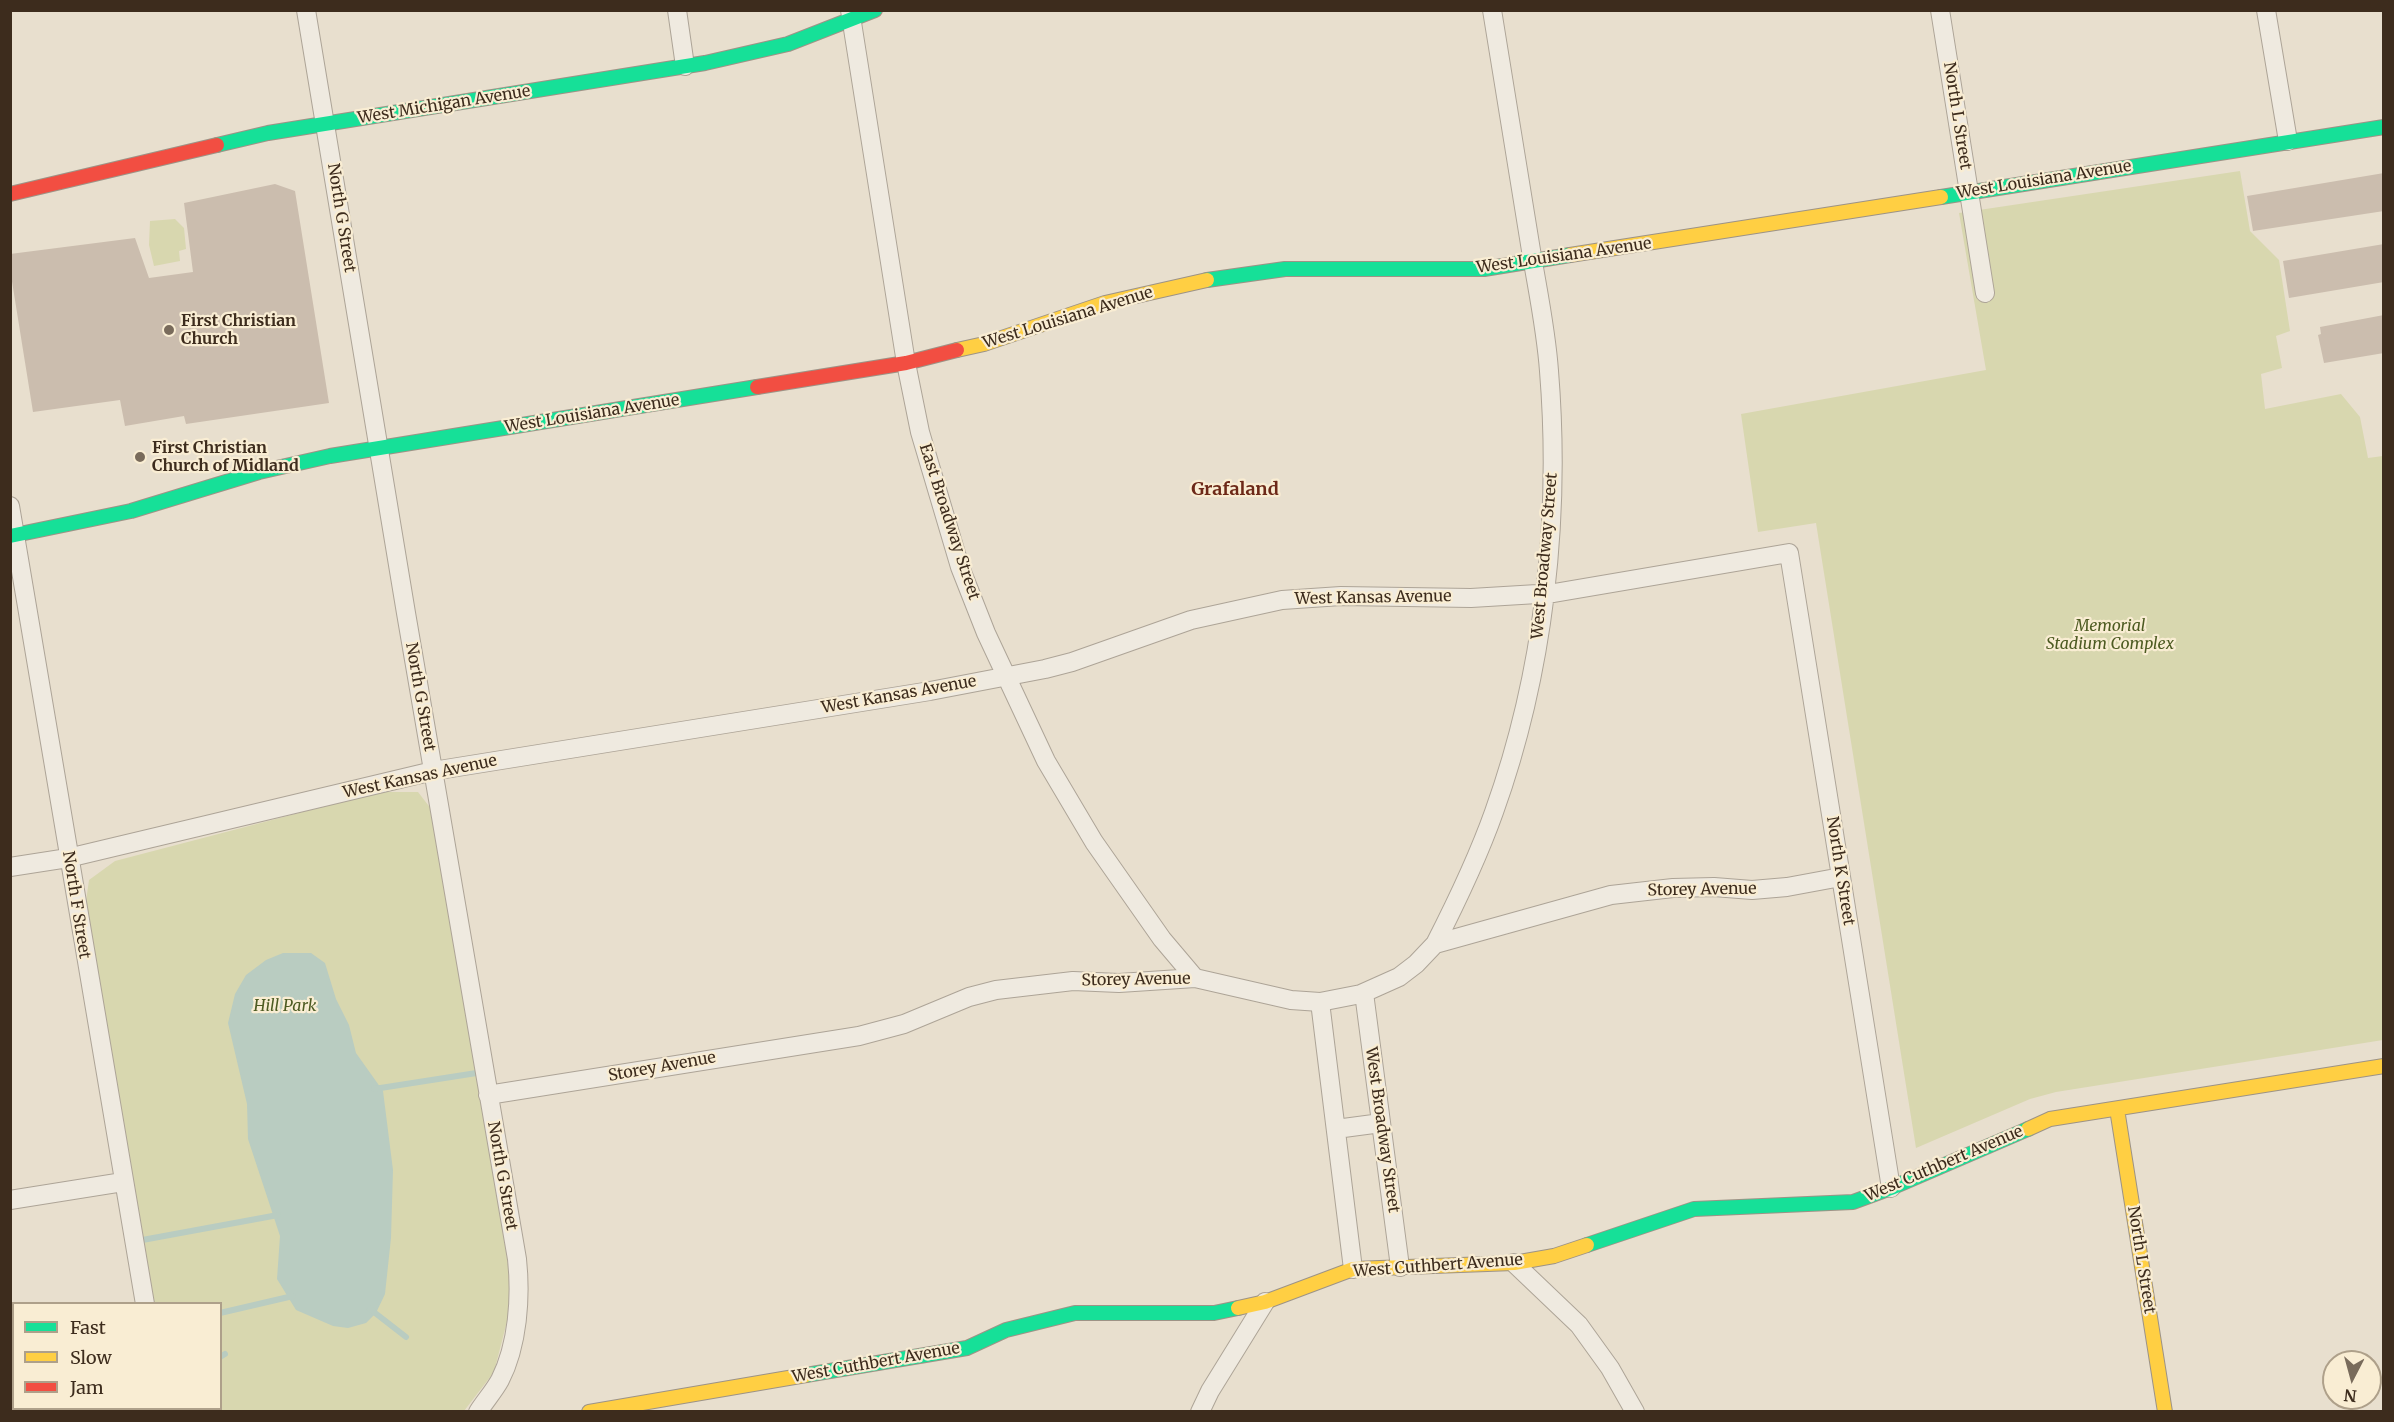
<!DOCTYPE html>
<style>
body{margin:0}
#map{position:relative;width:2394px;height:1422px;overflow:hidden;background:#e8dfce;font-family:Merriweather,serif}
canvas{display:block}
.frame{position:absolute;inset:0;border:12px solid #3d2c1d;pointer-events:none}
.legend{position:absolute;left:12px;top:1302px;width:210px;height:108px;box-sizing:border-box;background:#f9edd3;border:2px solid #aea08a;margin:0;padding:8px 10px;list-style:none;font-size:18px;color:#3d2c1d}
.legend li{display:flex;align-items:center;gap:12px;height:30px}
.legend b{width:30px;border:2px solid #aea08a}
.north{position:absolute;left:2322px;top:1350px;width:60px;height:60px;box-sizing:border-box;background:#f9edd3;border:2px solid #aea08a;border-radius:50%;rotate:186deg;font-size:16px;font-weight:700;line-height:24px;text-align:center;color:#3d2c1d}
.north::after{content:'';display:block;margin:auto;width:21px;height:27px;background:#796b5b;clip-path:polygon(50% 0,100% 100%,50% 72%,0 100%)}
</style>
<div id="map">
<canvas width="2394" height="1422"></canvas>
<div class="frame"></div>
<ul class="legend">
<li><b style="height:8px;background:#16e098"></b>Fast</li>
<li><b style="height:8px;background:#ffcf43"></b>Slow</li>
<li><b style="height:8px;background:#f24e42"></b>Jam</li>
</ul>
<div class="north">N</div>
</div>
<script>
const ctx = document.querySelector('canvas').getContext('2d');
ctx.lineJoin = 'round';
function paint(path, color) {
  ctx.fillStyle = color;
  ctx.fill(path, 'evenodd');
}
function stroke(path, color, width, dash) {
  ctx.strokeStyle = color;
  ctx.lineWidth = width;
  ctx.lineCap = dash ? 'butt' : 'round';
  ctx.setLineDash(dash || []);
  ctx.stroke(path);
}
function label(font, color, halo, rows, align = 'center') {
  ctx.font = font + ' Merriweather,serif';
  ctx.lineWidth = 4.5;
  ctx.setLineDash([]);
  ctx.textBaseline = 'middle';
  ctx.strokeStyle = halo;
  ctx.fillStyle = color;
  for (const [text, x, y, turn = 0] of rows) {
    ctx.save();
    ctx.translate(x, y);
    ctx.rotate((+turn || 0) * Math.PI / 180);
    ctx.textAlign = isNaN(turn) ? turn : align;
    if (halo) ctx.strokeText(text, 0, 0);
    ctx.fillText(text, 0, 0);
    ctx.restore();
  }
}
paint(new Path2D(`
 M2240,171L2250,231L2279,260L2290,331L2276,336L2282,368L2261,374L2265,409L2341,394L2360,417L2368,458L2383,456V1040L2056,1092L2030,1099L1916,1148L1816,523L1758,532L1741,414L1986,370L1959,213Z
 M175,219L184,228L186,249L179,251L180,261L154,266L149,245L150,221Z
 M379,792H418L442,823L513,1298L494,1372L464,1411L208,1412L205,1409L220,1408V1304L152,1303L84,915L89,880L115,861Z`), '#d8d7af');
paint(new Path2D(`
 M283,953H311L325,963L336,999L349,1025L356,1053L383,1091L393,1170L391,1238L385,1294L376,1313L366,1323L348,1328L333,1326L296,1310L277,1279L280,1236L248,1139L247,1104L228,1023L235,994L246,975L266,960Z`), '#b9ccc1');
stroke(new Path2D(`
 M374,1089L483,1072
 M137,1241L278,1215
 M370,1309L406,1337
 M220,1313L293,1296
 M220,1357L225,1354`), '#b9ccc1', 6);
paint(new Path2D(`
 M2384,173V211L2253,231L2247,196Z
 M275,184L295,191L329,403L186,424L184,416L125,426L120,400L33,412L10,269V254L135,238L149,278L193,272L184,203Z
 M2384,244V282L2289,298L2283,261Z
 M2384,315V353L2324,363L2318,335L2321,334L2320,327Z`), '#cbbdae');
const street = new Path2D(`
 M306,10L406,613L517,1259C521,1297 518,1345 500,1380C494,1391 485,1401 478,1412
 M677,10L685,66
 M850,10L906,363L920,432L960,567L986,633L1046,761L1094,842L1162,939L1195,978
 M1940,10L1985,293
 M2266,10L2288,141
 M10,506L145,1304
 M10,867L68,858L433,771L930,691L1045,669L1072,662L1191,620L1282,600L1341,596L1471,598L1554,593L1789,553L1891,1188
 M1435,944C1457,901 1478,857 1494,812C1544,673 1561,519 1549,371C1546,327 1536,283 1529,238C1517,162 1504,86 1492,10
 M1364,993L1400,1267
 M1320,1002L1353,1269
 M488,1095L859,1036L904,1024L969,997L996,990L1073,981L1119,983L1195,978L1291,1000L1320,1002L1361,994L1399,977L1416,964L1435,944L1611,895L1673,888L1714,887L1752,890L1787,887L1841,877
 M1336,1129L1381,1123
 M10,1200L123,1182
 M1514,1263L1579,1325L1610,1368L1635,1412
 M189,1408L192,1412
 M1200,1412L1210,1391L1265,1302`);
const fast = new Path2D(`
 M217,145L268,133L705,63L788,44L875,10
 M1941,197L2384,127
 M1207,280L1285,269H1484L1570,255
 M10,536L131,511L259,472L330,456L757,387
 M1587,1245L1694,1209L1853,1202L1891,1188L2028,1129
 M806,1375L967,1348L1006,1330L1075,1313H1214L1238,1308`);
const slow = new Path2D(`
 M1570,255L1941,197
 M957,350L984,344L1105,303L1207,280
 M2117,1109L2165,1412
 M2028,1129L2050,1119L2384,1066
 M1238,1308L1265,1302L1353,1269L1514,1263L1554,1256L1587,1245
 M589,1412L806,1375`);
const jam = new Path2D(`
 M10,194L217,145
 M757,387L906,363L957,350`);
stroke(street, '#ada497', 20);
stroke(fast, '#9d9386', 16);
stroke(slow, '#9d9386', 16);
stroke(jam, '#9d9386', 16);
stroke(street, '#efeae0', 18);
stroke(fast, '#16e098', 14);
stroke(slow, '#ffcf43', 14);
stroke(jam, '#f24e42', 14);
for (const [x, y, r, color] of [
 [169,330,6,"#796b5b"],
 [140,457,6,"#796b5b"]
]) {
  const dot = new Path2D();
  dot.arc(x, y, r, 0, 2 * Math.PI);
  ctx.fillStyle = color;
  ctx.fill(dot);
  stroke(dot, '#f9edd3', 2);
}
label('16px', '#3d2c1d', '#f9edd3', [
 ["West Michigan Avenue",444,105,-9],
 ["North L Street",1957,116,81],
 ["West Louisiana Avenue",2044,180,-9],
 ["North G Street",341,218,81],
 ["West Louisiana Avenue",1564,256,-8],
 ["West Louisiana Avenue",1068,318,-17],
 ["West Louisiana Avenue",592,414,-9],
 ["East Broadway Street",949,522,72],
 ["West Broadway Street",1545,556,-85],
 ["West Kansas Avenue",1373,598,-1],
 ["West Kansas Avenue",899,695,-10],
 ["North G Street",420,697,80],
 ["West Kansas Avenue",420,777,-12],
 ["North K Street",1840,871,81],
 ["Storey Avenue",1702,890,-1],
 ["North F Street",76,905,81],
 ["Storey Avenue",1136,980,-1],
 ["Storey Avenue",662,1067,-10],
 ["West Broadway Street",1382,1130,82],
 ["West Cuthbert Avenue",1944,1164,-23],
 ["North G Street",502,1176,80],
 ["North L Street",2141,1260,81],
 ["West Cuthbert Avenue",1438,1266,-4],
 ["West Cuthbert Avenue",876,1363,-10]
]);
label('bold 16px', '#3d2c1d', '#f9edd3', [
 ["First Christian",181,321],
 ["Church",181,339],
 ["First Christian",152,448],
 ["Church of Midland",152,466]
], 'left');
label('italic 16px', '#4d5b22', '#f9edd3', [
 ["Memorial",2110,626],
 ["Stadium Complex",2110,644],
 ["Hill Park",285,1006]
]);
label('bold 18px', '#6d2918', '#f9edd3', [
 ["Grafaland",1235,490]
]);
</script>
